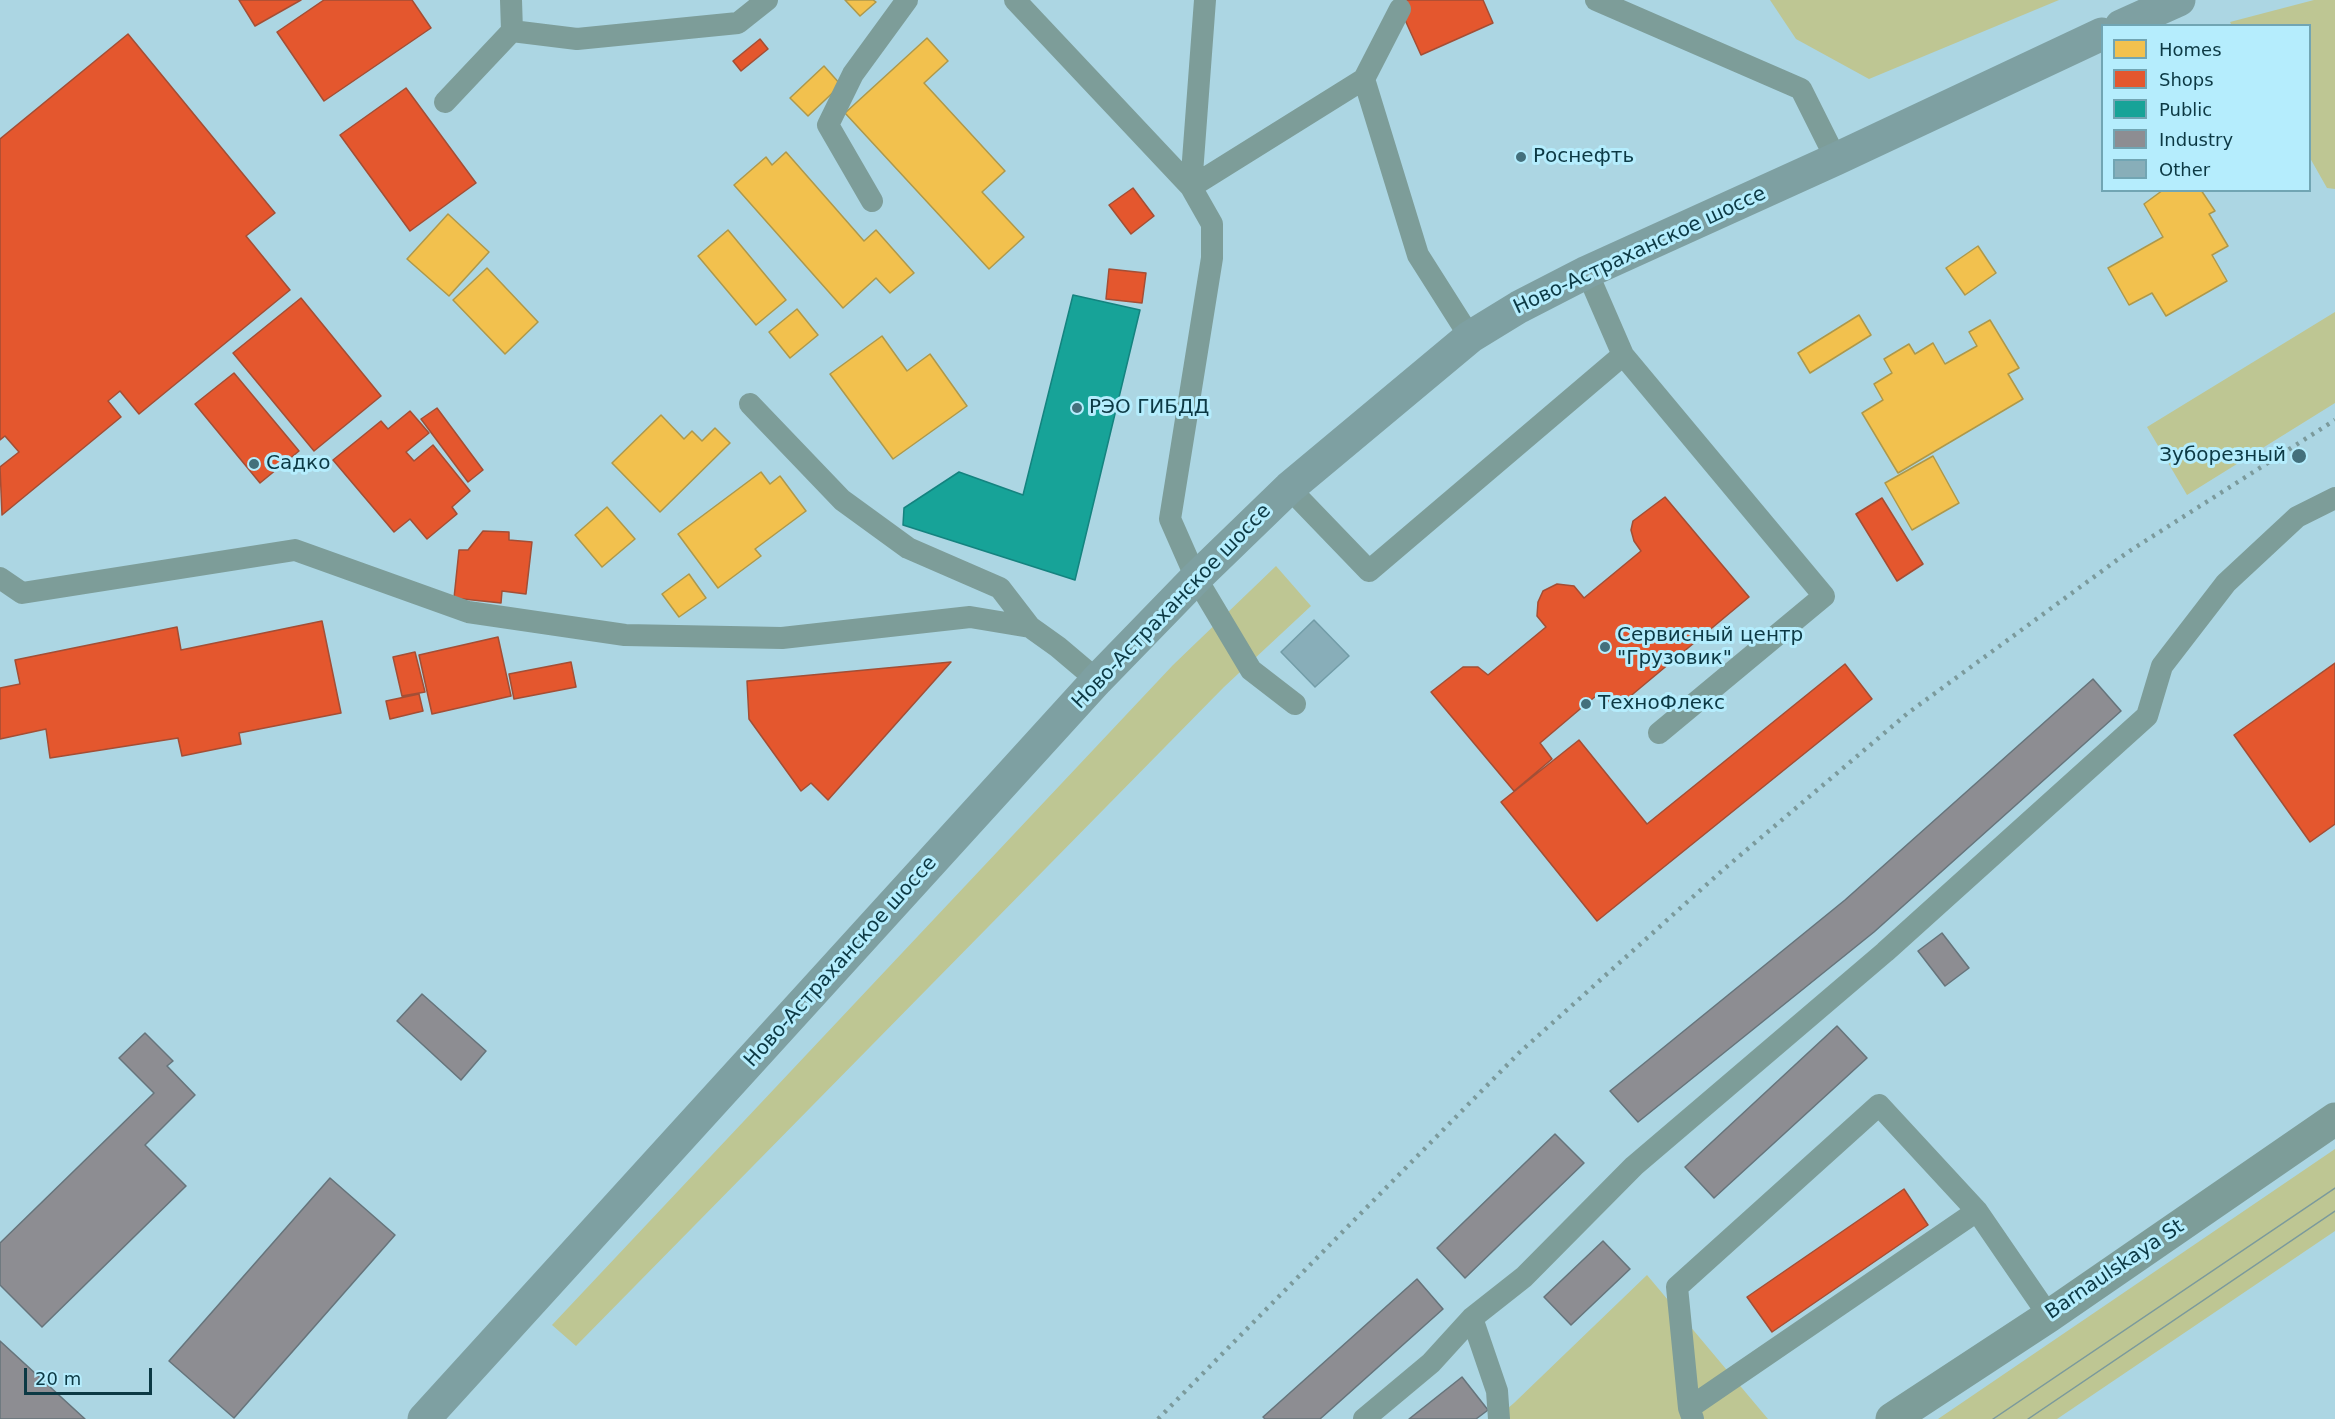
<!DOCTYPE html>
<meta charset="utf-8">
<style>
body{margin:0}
#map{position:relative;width:2335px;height:1419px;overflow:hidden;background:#acd6e3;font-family:"DejaVu Sans",sans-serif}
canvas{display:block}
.legend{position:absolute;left:2101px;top:24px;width:210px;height:168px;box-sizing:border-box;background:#b5edfd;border:2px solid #71a5b3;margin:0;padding:8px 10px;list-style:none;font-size:18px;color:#0c3944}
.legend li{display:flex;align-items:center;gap:12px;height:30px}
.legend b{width:30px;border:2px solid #71a5b3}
.scale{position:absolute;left:24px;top:1368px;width:128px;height:27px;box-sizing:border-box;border:3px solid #0c3944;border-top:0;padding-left:8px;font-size:18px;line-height:21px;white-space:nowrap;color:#0c3944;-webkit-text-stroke:4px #b5edfd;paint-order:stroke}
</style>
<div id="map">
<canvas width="2335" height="1419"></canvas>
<ul class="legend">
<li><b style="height:16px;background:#f2c14e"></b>Homes</li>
<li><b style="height:16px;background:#e4572e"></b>Shops</li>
<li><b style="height:16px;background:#17a398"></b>Public</li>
<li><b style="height:16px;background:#8d8d92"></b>Industry</li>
<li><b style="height:16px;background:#88aeb9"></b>Other</li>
</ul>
<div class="scale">20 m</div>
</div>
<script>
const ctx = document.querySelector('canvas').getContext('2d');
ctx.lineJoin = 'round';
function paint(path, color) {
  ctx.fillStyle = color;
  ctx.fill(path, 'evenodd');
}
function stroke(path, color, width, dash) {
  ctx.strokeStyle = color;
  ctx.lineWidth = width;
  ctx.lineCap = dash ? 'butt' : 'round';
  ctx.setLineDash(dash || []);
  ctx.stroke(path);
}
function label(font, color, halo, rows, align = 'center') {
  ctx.font = font + ' "DejaVu Sans",sans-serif';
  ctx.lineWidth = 6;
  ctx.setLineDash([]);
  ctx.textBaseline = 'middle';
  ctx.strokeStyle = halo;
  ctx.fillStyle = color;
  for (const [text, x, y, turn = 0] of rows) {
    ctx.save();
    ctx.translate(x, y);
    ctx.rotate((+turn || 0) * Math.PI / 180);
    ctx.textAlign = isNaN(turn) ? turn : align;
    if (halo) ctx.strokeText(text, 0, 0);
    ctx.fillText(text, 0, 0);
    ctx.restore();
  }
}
paint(new Path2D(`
 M1770,0H2059L1869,79L1796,39Z
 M2314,0H2335V189L2327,188L2310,158V26H2232L2230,22Z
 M2335,312V403L2187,495L2147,427Z
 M1276,566L1311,606L1224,687L576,1346L552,1325L1173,665Z
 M2335,1149V1231L2057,1419H1938Z
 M1647,1275L1768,1419H1495L1514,1403Z`), '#bec693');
const homes = new Path2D(`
 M845,0H873L876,2L860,16Z
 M927,38L948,61L924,83L1005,171L982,192L1024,237L989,269L845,113Z
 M824,66L841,85L808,116L790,98Z
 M786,152L864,241L876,230L914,273L890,293L876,278L843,308L734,185L766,157L772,165Z
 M2163,190H2201L2215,211L2209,214L2228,246L2212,255L2227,281L2166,316L2152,293L2129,305L2108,268L2163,237L2144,204Z
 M448,214L489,252L449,296L407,259Z
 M728,230L786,300L756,325L698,256Z
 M1978,246L1996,273L1965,295L1946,268Z
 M487,268L538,322L505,354L453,300Z
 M797,309L818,335L790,358L769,332Z
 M1859,315L1871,335L1810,373L1798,353Z
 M1990,320L2019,368L2008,374L2023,399L1898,473L1862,413L1883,400L1874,384L1892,373L1884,359L1909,344L1915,354L1933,343L1945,364L1977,346L1969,332Z
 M882,336L907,371L930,354L967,406L893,459L830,374Z
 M661,415L684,439L692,431L702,441L715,428L730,443L660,512L612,463Z
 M1933,456L1959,503L1912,530L1885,483Z
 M761,472L770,484L780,476L806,511L755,549L761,556L718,588L678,534Z
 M607,507L635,539L602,567L575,535Z
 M689,574L706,598L679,617L662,594Z`);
paint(homes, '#f2c14e');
stroke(homes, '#ad984b', 1.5);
const shops = new Path2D(`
 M239,0H301L255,26Z
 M324,0H412L431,28L324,101L277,32Z
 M1396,0H1483L1493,23L1421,55Z
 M128,34L275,213L246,236L290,290L139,414L120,391L108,401L121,417L2,515L0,467L19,452L5,436L0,440V139Z
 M760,39L768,49L741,71L733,61Z
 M406,88L476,183L410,231L340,135Z
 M1133,188L1154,216L1131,234L1109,205Z
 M1109,269L1146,273L1142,303L1106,299Z
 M301,298L381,396L314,451L233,353Z
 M234,373L299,451L260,483L195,404Z
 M437,408L483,470L468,482L421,419Z
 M410,411L429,433L406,452L414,461L433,445L470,491L452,507L457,514L427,539L410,519L394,532L333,460L381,421L388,429Z
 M1665,497L1749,597L1615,709L1601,692L1586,704L1540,743L1552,759L1514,791L1431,692L1463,667H1478L1488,675L1546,627L1537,616L1538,602L1543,591L1557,584L1574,586L1584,598L1641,551L1634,541L1631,530L1633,521Z
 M1882,498L1923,564L1897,581L1856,514Z
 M483,531L509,532V540L532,542L526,594L502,591L501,603L454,598L459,550H468Z
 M322,621L341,713L239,733L241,744L182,756L178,738L50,758L46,729L0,739V688L20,684L15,660L177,627L181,650Z
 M498,637L511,696L432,714L419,655Z
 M415,652L425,692L402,696L393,657Z
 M571,662L576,687L514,699L509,674Z
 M951,662L828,800L811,783L801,791L749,719L747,681Z
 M2335,663V824L2310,842L2234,735Z
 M1845,664L1872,699L1597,921L1501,802L1579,740L1647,824Z
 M419,694L423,711L390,719L386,701Z
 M1904,1189L1928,1225L1772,1332L1747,1297Z`);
paint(shops, '#e4572e');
stroke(shops, '#a34e35', 1.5);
const public = new Path2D(`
 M1073,295L1140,310L1075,580L903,525L904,508L959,472L1023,495Z`);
paint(public, '#17a398');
stroke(public, '#14837f', 1.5);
const industry = new Path2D(`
 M2093,679L2121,711L1874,932L1638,1122L1610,1091L1845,900Z
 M1942,933L1969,968L1945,986L1918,951Z
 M422,994L486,1051L461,1080L397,1021Z
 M1837,1026L1867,1058L1714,1198L1685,1167Z
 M145,1033L173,1061L167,1066L195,1095L145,1145L186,1186L42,1327L0,1285V1243L154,1093L119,1058Z
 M1555,1134L1584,1163L1465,1278L1437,1248Z
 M330,1178L395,1235L234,1418L169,1361Z
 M1603,1241L1630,1269L1571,1325L1544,1297Z
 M1417,1279L1443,1309L1320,1419H1265L1263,1417Z
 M0,1341L85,1419H0Z
 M1462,1377L1488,1410L1476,1419H1409Z`);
paint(industry, '#8d8d92');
stroke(industry, '#66747b', 1.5);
const building = new Path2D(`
 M1314,620L1349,656L1315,687L1281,652Z`);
paint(building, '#88aeb9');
stroke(building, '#729ca7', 1.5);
stroke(new Path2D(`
 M1015,0L1191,187L1212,224V258L1170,519L1196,578L1251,670L1295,704
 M1596,0L1801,89L1836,159
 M512,31L577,39L738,23L767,0
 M1364,79L1418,255L1470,337
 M445,102L512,31L511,0
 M1191,187L1364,79L1400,9
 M1191,187L1205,0
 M872,201L828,125L853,74L907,0
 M1623,355L1824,596L1659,733
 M750,404L842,500L908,548L1000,588L1030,627
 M1289,488L1369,571L1623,355L1587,272
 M0,578L22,593L295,550L468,612L625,635L782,638L970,617L1030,627L1058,647L1097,680
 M1472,1318L1497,1391L1499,1419
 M1689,1408L1977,1211
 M1364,1419L1431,1363L1472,1318L1524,1277L1634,1166L1885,952L2147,716L2162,666L2226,583L2297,517L2335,498
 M1693,1419L1689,1408L1677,1287L1879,1105L1977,1211L2049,1316`), '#7d9d99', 22);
stroke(new Path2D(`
 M1892,1419L2049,1316L2335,1119`), '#7d9d99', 33);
stroke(new Path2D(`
 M2121,26L2179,0
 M424,1419L1097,680L1196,578L1289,488L1470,337L1519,307L1587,272L1836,159L2102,34`), '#7ea0a2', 33);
stroke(new Path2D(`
 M1993,1419L2335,1188
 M2028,1419L2335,1211`), '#7b9a9c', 1.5);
stroke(new Path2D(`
 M1158,1419L1520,1052L1724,869L1908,713L2128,552L2335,420`), '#7b9a9c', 4.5, [3, 6]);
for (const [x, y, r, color] of [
 [1521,157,6,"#44707c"],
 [1077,408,6,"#44707c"],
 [2299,456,8,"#44707c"],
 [254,464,6,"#44707c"],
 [1605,647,6,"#44707c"],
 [1586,704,6,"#44707c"]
]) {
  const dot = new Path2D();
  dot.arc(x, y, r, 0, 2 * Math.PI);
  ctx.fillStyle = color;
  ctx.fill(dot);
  stroke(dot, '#b5edfd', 2);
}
label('20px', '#0c3944', '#b5edfd', [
 ["Роснефть",1533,157],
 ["РЭО ГИБДД",1089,408],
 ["Зуборезный",2286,456,"right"],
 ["Садко",266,464],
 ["Сервисный центр",1617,636],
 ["\"Грузовик\"",1617,659],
 ["ТехноФлекс",1598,704]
], 'left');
label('20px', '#0c3944', '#b5edfd', [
 ["Ново-Астраханское шоссе",1640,251,-25],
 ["Ново-Астраханское шоссе",1172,607,-46],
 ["Ново-Астраханское шоссе",841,962,-48],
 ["Barnaulskaya St",2115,1270,-34]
]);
</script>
